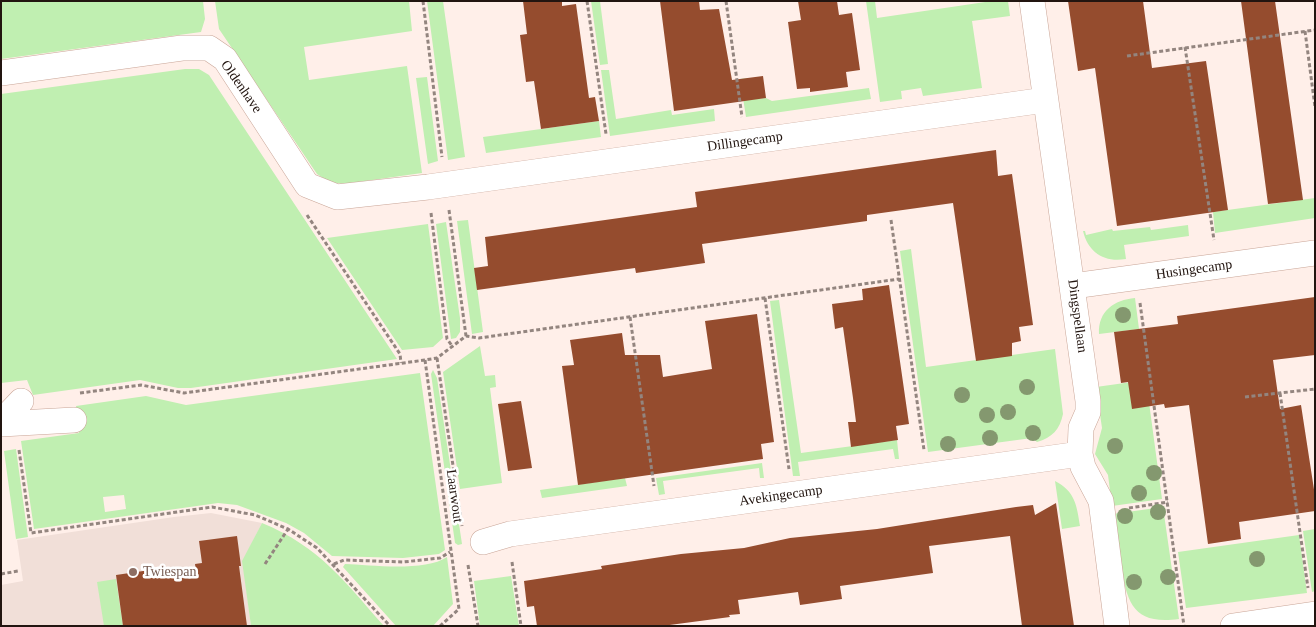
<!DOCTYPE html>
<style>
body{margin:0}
#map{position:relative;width:1316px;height:627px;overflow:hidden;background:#ffefe9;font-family:Georgia,serif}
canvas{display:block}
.frame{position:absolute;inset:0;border:2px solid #221510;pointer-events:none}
</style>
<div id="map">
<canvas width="1316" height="627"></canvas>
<div class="frame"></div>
</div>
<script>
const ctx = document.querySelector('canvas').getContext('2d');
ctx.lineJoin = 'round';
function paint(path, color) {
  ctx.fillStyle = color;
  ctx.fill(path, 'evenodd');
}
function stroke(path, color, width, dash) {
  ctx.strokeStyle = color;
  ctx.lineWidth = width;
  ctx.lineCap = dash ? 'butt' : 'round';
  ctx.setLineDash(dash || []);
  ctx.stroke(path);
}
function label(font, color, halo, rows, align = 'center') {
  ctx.font = font + ' Georgia,serif';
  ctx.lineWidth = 5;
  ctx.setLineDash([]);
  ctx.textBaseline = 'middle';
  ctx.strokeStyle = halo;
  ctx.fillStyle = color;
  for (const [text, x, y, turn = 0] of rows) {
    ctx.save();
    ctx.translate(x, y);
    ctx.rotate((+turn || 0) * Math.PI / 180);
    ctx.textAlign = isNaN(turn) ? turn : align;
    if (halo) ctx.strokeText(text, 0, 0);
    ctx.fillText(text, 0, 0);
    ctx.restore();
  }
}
paint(new Path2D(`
 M211,513L262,523L243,561L251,626H1V585L23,581L17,540L174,517Z`), '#f1dfd8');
paint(new Path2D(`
 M1,1H203L205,19L201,32L1,59Z
 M215,1H409L412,31L304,47L309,80L407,66L422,173L344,184L329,182L317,174L219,29Z
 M427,1H443L465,157L448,160Z
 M591,1H600L608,64L600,65Z
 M866,1H875L877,18L992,1H1008L1010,16L972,21L982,88L923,96L921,88L901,91L902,99L880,102Z
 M185,69H199L209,75L397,359L191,388H178L140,380L33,395L27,380L1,383V94Z
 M601,70H609L616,119L671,110L672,115L714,109L715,121L610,136Z
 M427,77L438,161L428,164L416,78Z
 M748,78L751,99L766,98L772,101L869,88L871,99L746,117L740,79Z
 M599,121L601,137L486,153L483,137Z
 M1315,198V218L1215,233L1213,212Z
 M468,220L483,332L472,334L457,221Z
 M446,222L460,318V332L456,338L451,339L436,224Z
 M428,224L443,338L433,347L402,350L327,238Z
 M1188,225L1189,236L1124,245L1126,259C1104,263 1088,252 1083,231H1085L1086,235L1112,229L1113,231L1150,227L1151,230Z
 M911,249L926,367L1055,349L1063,414C1060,429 1052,438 1037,442L1032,438L928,452L900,251Z
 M1135,298L1139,329L1099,334C1098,311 1114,300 1135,298Z
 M779,300L801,453L897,440L899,459H895L893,449L798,462L800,476H793L770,301Z
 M480,346L485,376L495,375L496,387L490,388L502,483L460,489L443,372Z
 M433,370L437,378L462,544L458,545L455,543L431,374Z
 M420,373L445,550L439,554L403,558L332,556L304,533L286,523L237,505L218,503L34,529L21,441L79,433L76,406L146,396L186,405ZM124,495L126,509L105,512L103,497Z
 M1146,380L1162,499L1112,506L1108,475L1095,454L1102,428L1096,387Z
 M16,449L28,537L16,539L4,451Z
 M762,463L764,478H760L759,468L663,481L665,494L659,495L656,478Z
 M625,478L627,486L542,498L540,490Z
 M1055,481C1075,491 1077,506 1080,526L1062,529Z
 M1163,507L1179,619C1134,625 1127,604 1121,565C1118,548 1116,531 1113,514Z
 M262,523C320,547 344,581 384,626H251L242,561Z
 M1315,529V591L1312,592L1303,531Z
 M1299,535L1307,593L1186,608L1178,552Z
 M447,557L453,604L433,626H396L343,567L345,564C371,565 425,572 447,557Z
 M511,576L519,626H480L474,581Z
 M116,579L123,626H104L97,582Z`), '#c0efb1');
paint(new Path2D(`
 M523,1H562V6L576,4L589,98L595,97L599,121L541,129L534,81L526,82L520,35L527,34Z
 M660,1H699L700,10L719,9L732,80L763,76L766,98L674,111Z
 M798,1H837L839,15L852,13L860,70L846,72L848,87L810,92V88L797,89L788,22L801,20Z
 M1068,1H1143L1152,68L1206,61L1228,210L1117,226L1095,68L1078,71Z
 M1241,1H1275L1303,200L1268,204Z
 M996,150L998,176L1012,174L1033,325L1019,327L1021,341L1012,343V356L976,361L953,203L867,215V221L702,244L705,263L636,273L635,268L477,290L474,268L488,266L485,237L697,207L695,192Z
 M889,285L909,424L896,426L898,440L851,447L848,422H856L853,398L843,327L835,329L832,304L863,300L862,289Z
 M1315,297V355L1273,360L1280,409L1301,405L1315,496V511L1239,522L1241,539L1208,544L1189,405L1165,408L1164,404L1132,409L1128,382L1121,383L1114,332L1178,324L1177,316Z
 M757,314L774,442L761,444L763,459L578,485L562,366L574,365L570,340L622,333L625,355H660L663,377L712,369L705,321Z
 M521,401L532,468L508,471L498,404Z
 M1056,503L1074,626H1022L1010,536L929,546L933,573L840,586L842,599L800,605L798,592L738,600L740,614L729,615L730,617L662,626H537L534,606L527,607L524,581L602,569L601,566L681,554L744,548L790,538L877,529L1016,507L1033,505L1035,515Z
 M237,536L241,566H239L247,626H123L116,575L150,570L151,578L196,571L195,564L202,563L199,541Z`), '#954c2e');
const street = new Path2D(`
 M1032,1L1088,401V412L1081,428L1080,454L1083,467L1101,501L1117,626
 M1,73L182,48H209L225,59L307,185L337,197L428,187L1045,100
 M1073,286L1315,253
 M1,422L21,401
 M1,424L74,420
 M483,542L510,534L1080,454
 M1233,626L1315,614`);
stroke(street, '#c9a597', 26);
stroke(new Path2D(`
 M423,1L442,157
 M587,1L606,134
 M726,1L742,117
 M1305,31L1315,107
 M1185,47L1214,240
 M1127,56L1315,30
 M449,210L466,336
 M431,213L447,339L453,347
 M307,215L400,354L401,363
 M891,220L924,450
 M765,298L789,469
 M1140,303L1184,626
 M630,317L654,486
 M437,358L462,526
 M425,360L459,609L440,626
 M80,393L141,385L184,393L425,360L437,358L466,336L479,338L899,279
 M1280,393L1308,588
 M1245,397L1315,389
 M19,450L31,533L212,507L255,515L288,529L317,548L390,626
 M1129,508L1168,502
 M512,562L521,626
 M265,564L288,529
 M334,564L344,560L403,562L440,558L450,552
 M468,565L478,626
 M1,574L18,571`), '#93857f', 3, [4, 2.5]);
stroke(street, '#fff', 25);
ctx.fillStyle = '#84986f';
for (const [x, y] of [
 [1123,315],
 [1027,387],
 [962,395],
 [1008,412],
 [987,415],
 [1033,433],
 [990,438],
 [948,444],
 [1115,446],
 [1154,473],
 [1139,493],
 [1158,512],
 [1125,516],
 [1257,559],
 [1168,577],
 [1134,582]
]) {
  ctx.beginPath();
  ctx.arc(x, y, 8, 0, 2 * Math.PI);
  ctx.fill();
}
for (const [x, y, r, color] of [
 [133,572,5,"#8d6e63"]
]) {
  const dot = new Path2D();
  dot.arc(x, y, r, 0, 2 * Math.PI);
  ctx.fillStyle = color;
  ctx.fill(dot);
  stroke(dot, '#fff', 2);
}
label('14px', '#221510', '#fff', [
 ["Oldenhave",241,87,55],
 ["Dillingecamp",745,142,-8],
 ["Husingecamp",1194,270,-8],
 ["Dingspellaan",1077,316,82],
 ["Laarwout",454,496,82],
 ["Avekingecamp",781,496,-8]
]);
label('14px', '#785e54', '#fff', [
 ["Twiespan",143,572]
], 'left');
</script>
